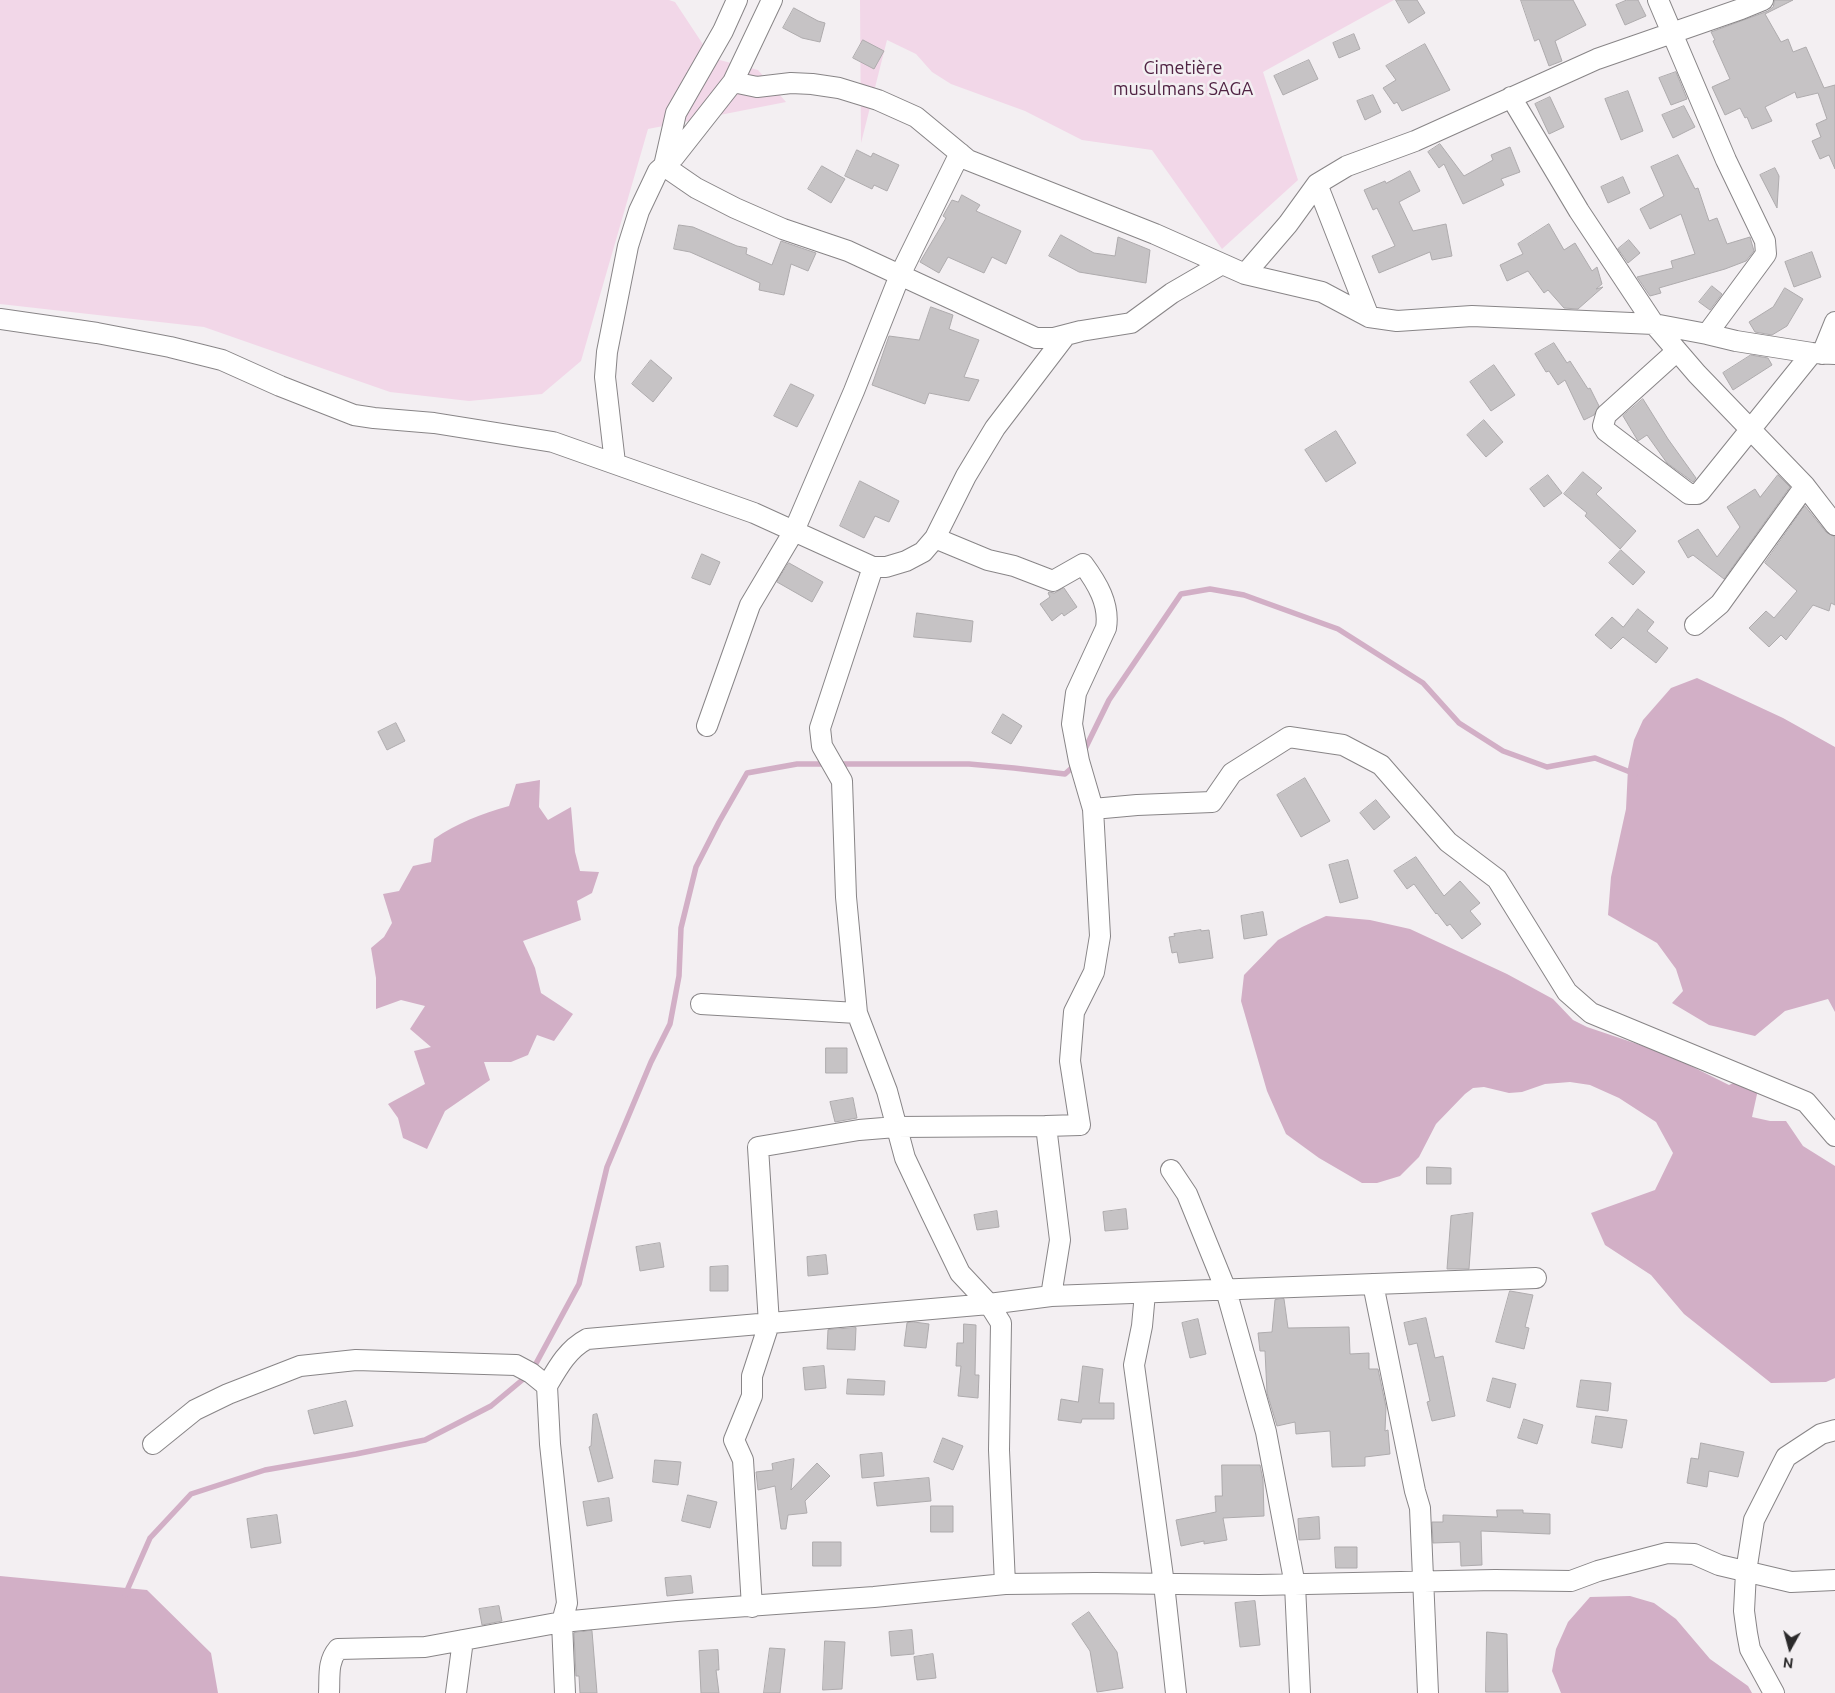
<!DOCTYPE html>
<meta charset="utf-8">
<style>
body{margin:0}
#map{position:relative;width:1835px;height:1693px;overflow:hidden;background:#f3eff2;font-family:Ubuntu,sans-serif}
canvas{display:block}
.north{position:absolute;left:1765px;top:1623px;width:50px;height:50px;-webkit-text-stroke:4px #f3eff2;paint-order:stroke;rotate:187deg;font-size:14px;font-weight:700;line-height:20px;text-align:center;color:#2b2a2b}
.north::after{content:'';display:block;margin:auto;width:18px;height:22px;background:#2b2a2b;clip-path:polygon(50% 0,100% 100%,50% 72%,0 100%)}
</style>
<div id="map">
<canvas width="1835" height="1693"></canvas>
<div class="north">N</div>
</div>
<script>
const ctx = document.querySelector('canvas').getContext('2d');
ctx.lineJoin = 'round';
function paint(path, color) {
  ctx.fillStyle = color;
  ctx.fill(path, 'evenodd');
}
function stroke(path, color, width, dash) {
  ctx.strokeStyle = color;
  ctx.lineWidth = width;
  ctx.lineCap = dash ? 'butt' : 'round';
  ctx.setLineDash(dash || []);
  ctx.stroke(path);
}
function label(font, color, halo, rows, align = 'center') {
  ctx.font = font + ' Ubuntu,sans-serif';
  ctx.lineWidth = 5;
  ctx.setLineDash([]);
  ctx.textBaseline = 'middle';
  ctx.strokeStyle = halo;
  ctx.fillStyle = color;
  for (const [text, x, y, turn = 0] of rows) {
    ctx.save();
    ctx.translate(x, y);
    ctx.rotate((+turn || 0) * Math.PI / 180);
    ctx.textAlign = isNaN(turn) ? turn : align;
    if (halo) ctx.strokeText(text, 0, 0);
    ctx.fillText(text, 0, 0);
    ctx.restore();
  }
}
paint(new Path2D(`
 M0,0H669L675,2L712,58L758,70L786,102L648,129L581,361L542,394L469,401L390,392L204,327L0,304Z
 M860,0H1394L1263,72L1298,180L1222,249L1152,150L1082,140L1025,111L951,84L932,72L916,54L887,40L861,143Z`), '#f2d7e8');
paint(new Path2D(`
 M1697,678L1783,718L1835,747V1012L1828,999L1785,1011L1755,1036L1709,1025L1672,1003L1683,991L1676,969L1657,943L1608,915L1611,877L1626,809L1628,768L1634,740L1643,720L1671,688Z
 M540,780L539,807L548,820L571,807L575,852L580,871L599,872L592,893L577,901L581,920L523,941L535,968L541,993L573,1014L554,1041L537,1035L528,1055L511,1062H484L490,1080L445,1111L427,1149L403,1138L398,1118L388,1104L425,1084L414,1051L431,1047L410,1029L425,1006L401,1000L376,1009V978L371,948L384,937L392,923L383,894L399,891L413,866L431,862L434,839C457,823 481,814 509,806L516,784Z
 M1326,916L1370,920L1410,929L1507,974L1553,999L1573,1020L1587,1027L1667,1054L1729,1085L1744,1078L1759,1085L1752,1117L1770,1121H1786L1803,1146L1835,1166V1378L1826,1382L1771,1383L1684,1314L1651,1275L1605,1245L1591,1213L1655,1190L1673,1153L1656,1122L1619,1098L1590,1085L1570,1082L1545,1084L1522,1092L1509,1093L1484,1087L1473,1088L1465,1094L1436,1124L1419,1157L1400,1176L1377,1183H1362L1319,1158L1286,1134L1267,1091L1241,1001L1244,975L1278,940L1302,927Z
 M0,1576L147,1590L211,1653L218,1693H0Z
 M1630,1596L1654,1603L1676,1619L1710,1659L1748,1686L1752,1693H1561L1552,1671L1556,1649L1568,1622L1590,1597Z`), '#d2afc6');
stroke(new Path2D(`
 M1084,751L1109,700L1181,594L1210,589L1244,595L1338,629L1423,683L1459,723L1503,751L1547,767L1595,758L1635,774
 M836,764H969L1014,768L1065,774L1075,765
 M533,1369L579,1284L607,1167L651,1062L670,1024L679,976L681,928L696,867L719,822L747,773L797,764H827
 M125,1595L150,1538L191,1494L265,1470L356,1454L425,1440L491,1406L527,1376`), '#d2afc6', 5.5);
const building = new Path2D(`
 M1396,0H1417L1425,13L1409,23Z
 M1521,0H1573L1586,25L1555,41L1562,61L1549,66L1539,39L1535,41Z
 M1627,0H1638L1646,16L1625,25L1616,5Z
 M1775,0H1793L1765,14L1781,42L1788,39L1793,52L1806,47L1824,88L1835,85V169L1829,155L1820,159L1812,141L1821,137L1816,124L1827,119L1818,93L1797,98L1795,92L1765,107L1772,121L1752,129L1747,117L1745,118L1740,108L1725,115L1712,87L1730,79L1713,41L1715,40L1711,32L1768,11L1773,7Z
 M794,8L818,21L825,23L820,42L802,38L783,28Z
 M1354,34L1360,49L1339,58L1333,43Z
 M863,40L884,51L874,69L853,58Z
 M1425,44L1450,90L1402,111L1397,102L1394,104L1383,88L1396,80L1386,66Z
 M1309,60L1318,79L1283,95L1274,76Z
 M1676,72L1687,99L1671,105L1659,78Z
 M1628,91L1643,131L1621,140L1605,99Z
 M1373,95L1381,112L1365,120L1357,101Z
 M1550,97L1564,127L1549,134L1535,104Z
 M1684,106L1695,127L1673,138L1662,115Z
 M1440,144L1464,176L1493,160L1491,155L1510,147L1520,172L1501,179L1504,185L1463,204L1444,164L1439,168L1428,152Z
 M857,150L871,157L873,153L899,165L887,191L874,185L872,189L845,176Z
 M1678,155L1695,189L1698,188L1709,221L1717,218L1727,244L1750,237L1754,251L1746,261L1725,269L1659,288L1661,293L1650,296L1637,277L1673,268L1671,261L1695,254L1681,214L1650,229L1640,209L1664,196L1651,167Z
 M822,166L845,179L831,203L808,189Z
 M1775,168L1779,176L1777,208L1760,175Z
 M1410,171L1420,191L1399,202L1413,231L1446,224L1452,256L1432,260L1430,252L1379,273L1372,256L1395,246L1377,208L1373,210L1364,190L1385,181L1386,183Z
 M1623,177L1630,193L1608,203L1601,187Z
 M962,195L980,205L976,211L1021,231L1006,264L992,257L984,273L948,257L939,273L920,262L946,218L943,216L952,200L958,202Z
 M1549,224L1564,250L1575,243L1592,271L1597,267L1602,284L1596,289L1603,287L1578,309L1564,308L1548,290L1544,293L1528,271L1507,281L1500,265L1523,254L1518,244Z
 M679,225L693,227L737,246L747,248L746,254L772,265L781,241L816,253L808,271L791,264L784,295L759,290L760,283L690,252L674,249Z
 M1061,235L1094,253L1115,256L1118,237L1150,250L1146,283L1079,272L1049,256Z
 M1629,240L1640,253L1628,263L1618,249Z
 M1812,252L1821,277L1794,287L1785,262Z
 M1712,286L1722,294L1710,310L1699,302Z
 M1785,288L1803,299L1787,326L1772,335L1755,332L1749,322L1773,307Z
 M931,307L953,315L949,329L979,340L964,377L979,380L969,401L929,393L925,404L872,385L889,336L919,340Z
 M1554,343L1567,363L1570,361L1588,389L1590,388L1599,406L1594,415L1584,420L1565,380L1558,385L1549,371L1546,372L1535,354Z
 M1751,355L1768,358L1772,365L1733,390L1723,373Z
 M651,360L672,378L653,402L632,384Z
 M1494,365L1515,395L1491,411L1470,382Z
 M791,384L814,395L797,427L774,416Z
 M1643,399L1668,439L1696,478L1693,482L1667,463L1647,435L1638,441L1623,416Z
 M1484,420L1503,442L1486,457L1467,435Z
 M1336,431L1356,463L1326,482L1305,450Z
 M1583,472L1602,488L1596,494L1636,531L1620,549L1585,516L1587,513L1564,494Z
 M1548,475L1562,493L1544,507L1530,489Z
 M1778,475L1790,487L1724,579L1693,555L1688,558L1678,541L1698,529L1717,557L1740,527L1727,507L1755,489L1760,497Z
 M860,481L899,501L889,522L875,516L864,538L840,526Z
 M1805,506L1826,532L1835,537V605L1831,603L1829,611L1813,605L1786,640L1781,635L1769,647L1749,628L1766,611L1774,618L1797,591L1765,563Z
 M1621,550L1645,572L1633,585L1609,563Z
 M702,554L720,562L710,585L692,578Z
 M789,563L823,582L812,602L777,582Z
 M1064,588L1077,607L1064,616L1062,613L1052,621L1040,604L1050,597L1048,593L1049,592L1054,593Z
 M1638,609L1654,622L1647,631L1668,648L1656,663L1623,637L1611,649L1595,635L1612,617L1623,627Z
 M917,613L973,621L971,642L914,637Z
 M1003,714L1022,726L1011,744L992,733Z
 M396,723L405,741L387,750L378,732Z
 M1305,778L1330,821L1301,837L1277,795Z
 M1376,800L1390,817L1374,830L1360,813Z
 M1416,857L1444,896L1460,881L1480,903L1470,911L1481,924L1462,939L1450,924L1447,926L1437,913L1436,914L1414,884L1407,889L1394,871Z
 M1348,860L1358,898L1340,903L1329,865Z
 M1263,912L1267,935L1244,939L1241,916Z
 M1201,930V931L1209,930L1213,958L1179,963L1177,952L1172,953L1169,937L1175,936L1174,934Z
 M826,1048H847V1073H826Z
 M853,1098L857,1118L835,1122L830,1102Z
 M1427,1167L1451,1168V1184H1427Z
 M1126,1209L1128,1229L1105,1231L1103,1212Z
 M997,1211L999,1227L977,1230L974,1215Z
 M1473,1213L1469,1269H1447L1451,1216Z
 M660,1243L664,1267L640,1271L636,1247Z
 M826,1255L828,1274L808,1276L807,1257Z
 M728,1266V1291H710V1267Z
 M1510,1291L1533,1295L1525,1327L1529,1328L1524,1349L1496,1342Z
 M1284,1299L1288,1328L1349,1327L1350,1354L1369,1353V1369H1378L1386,1407L1385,1431L1388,1430L1390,1454L1365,1457V1466L1332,1467L1330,1431L1296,1434L1295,1422L1277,1426L1267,1393L1265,1351H1260L1258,1333L1272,1332L1275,1300Z
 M1426,1318L1435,1358L1443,1356L1455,1416L1432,1421L1427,1402L1430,1401L1417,1343L1409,1345L1404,1323Z
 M1198,1319L1206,1354L1190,1358L1182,1323Z
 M914,1322L929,1324L926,1348L904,1346L907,1323Z
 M964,1324L976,1325L975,1375H979L978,1398L958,1396L961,1366H956L957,1343H963Z
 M856,1328L855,1350L827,1349L828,1330Z
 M824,1366L826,1388L805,1390L803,1368Z
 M1083,1366L1103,1369L1099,1403H1114V1419H1082L1081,1423L1058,1420L1061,1399L1078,1402Z
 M1493,1378L1516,1384L1510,1408L1487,1401Z
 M848,1379L885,1381L884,1395L847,1394Z
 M1581,1380L1611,1383L1608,1411L1577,1407Z
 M346,1401L353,1426L314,1434L308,1411Z
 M597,1414L613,1478L598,1482L589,1447L591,1446L593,1415Z
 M1596,1416L1627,1420L1622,1448L1592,1443Z
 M1524,1419L1543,1425L1537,1444L1518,1438Z
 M943,1438L963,1446L953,1470L934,1462Z
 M1701,1443L1744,1452L1738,1477L1709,1471L1707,1487L1687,1483L1691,1458L1698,1459Z
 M882,1453L884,1476L862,1478L860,1455Z
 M794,1459L791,1490L817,1463L830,1476L805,1501L807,1513L788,1515L786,1529H781L775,1486L758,1490L756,1472L773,1470L772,1464Z
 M655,1460L681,1462L678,1485L653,1482Z
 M1222,1465H1260L1263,1480L1264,1516L1223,1518L1227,1540L1204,1544V1541L1181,1546L1176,1520L1216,1512L1215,1496H1222Z
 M929,1478L931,1501L877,1506L874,1483Z
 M688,1495L717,1502L710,1528L682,1521Z
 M609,1498L612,1521L587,1526L583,1502Z
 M931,1506H953V1532H931Z
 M1497,1510H1523V1513L1550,1514V1534L1481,1531L1482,1565L1461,1566L1460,1542L1433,1543L1432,1522H1443V1515L1497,1517Z
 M277,1515L281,1543L251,1548L247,1519Z
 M1319,1517L1320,1539L1299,1540L1298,1519Z
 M813,1542H841V1566H813Z
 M1335,1547H1357V1568H1336Z
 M691,1576L693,1593L667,1596L665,1578Z
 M1255,1601L1260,1645L1240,1647L1235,1603Z
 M499,1606L502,1621L482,1625L479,1609Z
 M1089,1612L1117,1652L1123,1688L1097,1692L1090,1651L1072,1624Z
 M912,1630L914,1654L891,1656L889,1632Z
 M592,1631L597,1693H580L579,1676H576L574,1633Z
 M1487,1632L1507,1634L1508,1692H1486Z
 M825,1641L845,1642L842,1689L823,1690Z
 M770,1648L785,1649L780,1693H764Z
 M718,1650L719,1670H716L719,1693H701L699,1651Z
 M933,1654L936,1678L917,1680L914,1657Z`);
paint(building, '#c6c3c5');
stroke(building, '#aeabad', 1);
const street = new Path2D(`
 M737,0L723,31L676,113L664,166L696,188L735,208L783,229L848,251L1036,338H1054L1081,331L1131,323L1172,293L1222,264
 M1658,0L1726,160L1765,241L1766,254L1707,334
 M733,82L757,87L791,83L812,84L839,88L878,100L916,117L968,160L1155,234L1245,274L1322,292L1369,317L1397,321L1472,316L1654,324L1707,334L1736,341L1812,353L1835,354
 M1511,97L1579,211L1654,324L1697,374L1805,486L1835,525
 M1317,184L1369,317
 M1245,274L1288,224L1317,184L1347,166L1415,141L1597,59L1741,9L1763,0
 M0,319L97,333L170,347L222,360L280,386L354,415L374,418L434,423L553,442L754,513L873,567H886L906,561L923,552L935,538L966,476L995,428L1066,335
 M1677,351L1606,415L1603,426L1606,431L1689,494H1697L1700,492L1812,353
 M1822,354L1835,322
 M615,463L605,377L607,352L628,246L639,211L658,171L674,157L733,82L772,0
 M935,538L988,560L1014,566L1053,581L1083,564C1097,583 1110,604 1106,628L1076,693L1072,724L1079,761L1093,809L1100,936L1094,972L1074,1012L1070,1061L1080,1125L1046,1126L1060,1240L1051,1296
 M873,567L820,728L822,746L842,781L846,897L857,1013L887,1091L905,1158L931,1213L960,1273L989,1304L1001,1323L999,1450L1005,1584
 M1695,625L1720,604L1805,486
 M707,726L750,605L794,531L854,391L900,275L960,153
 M1093,809L1137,805L1212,802L1232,773L1289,737L1343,745L1381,765L1448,842L1497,879L1567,992L1591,1013L1806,1102L1835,1136
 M701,1004L857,1013
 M1171,1170L1187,1194L1226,1290L1266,1432L1295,1585L1300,1693
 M1373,1284L1415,1491L1420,1508L1428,1693
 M1145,1293L1142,1326L1134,1365L1164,1584L1176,1693
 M547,1386C558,1367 568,1349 587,1339L989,1304L1051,1296L1536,1278
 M153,1444L195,1410L228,1394L300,1366L356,1360L516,1365L531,1373L547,1386L550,1444L567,1603L562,1622L565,1693
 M752,1607L743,1460L734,1440L752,1396V1376L769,1324L758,1147L859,1130L896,1127L1046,1126
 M329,1693C330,1677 327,1662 338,1649L425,1647L562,1622L677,1611L874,1597L1005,1584L1095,1583L1259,1585L1495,1580L1571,1581L1598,1571L1667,1553L1694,1554L1719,1565L1791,1582L1835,1580
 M456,1693L463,1640
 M1774,1693L1750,1649L1747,1633L1744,1611L1746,1572L1754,1520L1786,1457L1821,1434L1835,1430`);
stroke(street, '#888587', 22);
stroke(street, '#fff', 20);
label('18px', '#502343', '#f3eff2', [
 ["Cimetière",1183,68],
 ["musulmans SAGA",1183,89]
]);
</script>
